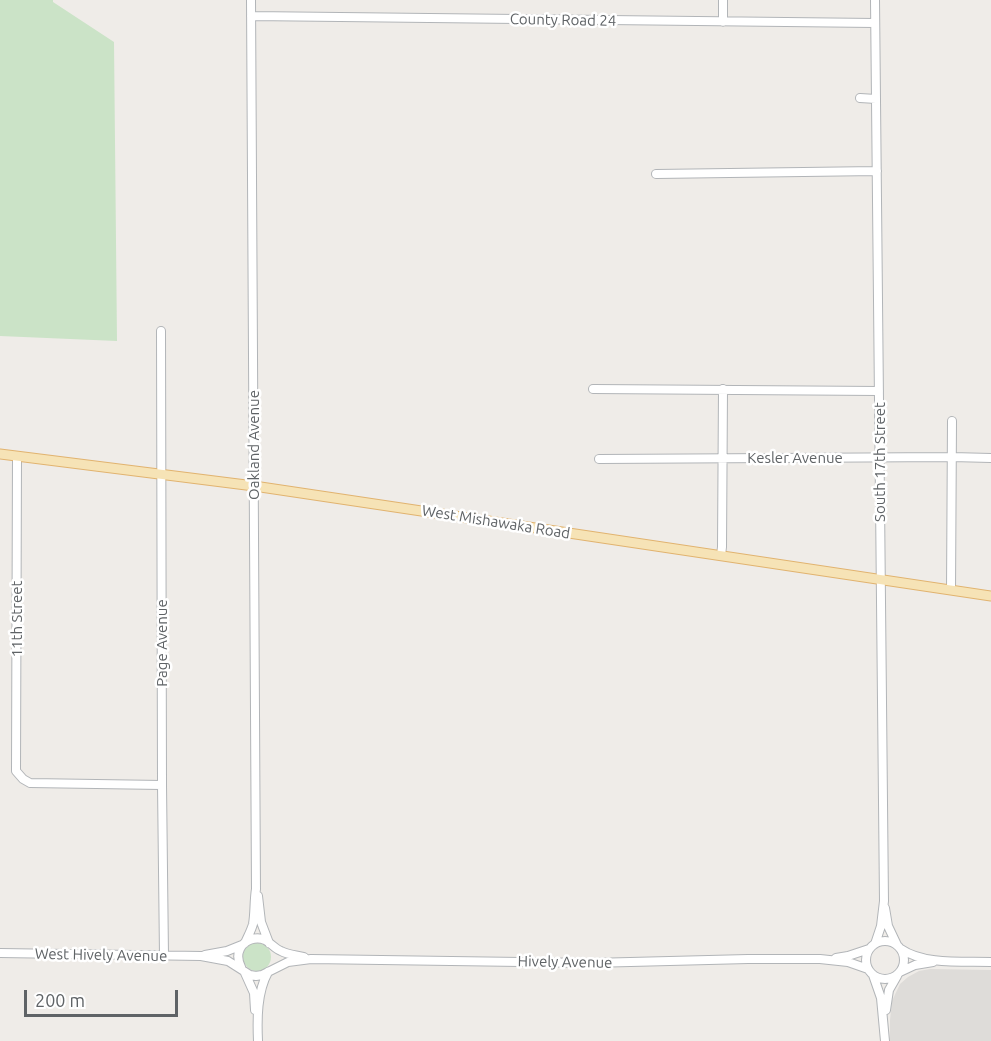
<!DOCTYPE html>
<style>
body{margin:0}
#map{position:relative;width:991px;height:1041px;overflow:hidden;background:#efece8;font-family:Ubuntu,sans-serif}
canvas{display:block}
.scale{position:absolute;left:24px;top:990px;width:154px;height:27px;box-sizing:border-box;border:3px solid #5f6366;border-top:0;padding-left:8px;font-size:18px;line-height:21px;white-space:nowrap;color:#5f6366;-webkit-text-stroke:4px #fff;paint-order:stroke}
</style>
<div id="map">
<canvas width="991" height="1041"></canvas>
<div class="scale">200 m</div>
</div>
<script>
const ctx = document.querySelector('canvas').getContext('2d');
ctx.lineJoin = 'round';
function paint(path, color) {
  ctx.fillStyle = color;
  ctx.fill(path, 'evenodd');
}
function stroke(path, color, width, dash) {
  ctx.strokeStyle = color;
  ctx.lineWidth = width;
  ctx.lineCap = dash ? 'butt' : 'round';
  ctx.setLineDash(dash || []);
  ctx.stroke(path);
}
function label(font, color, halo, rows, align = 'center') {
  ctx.font = font + ' Ubuntu,sans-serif';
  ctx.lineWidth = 5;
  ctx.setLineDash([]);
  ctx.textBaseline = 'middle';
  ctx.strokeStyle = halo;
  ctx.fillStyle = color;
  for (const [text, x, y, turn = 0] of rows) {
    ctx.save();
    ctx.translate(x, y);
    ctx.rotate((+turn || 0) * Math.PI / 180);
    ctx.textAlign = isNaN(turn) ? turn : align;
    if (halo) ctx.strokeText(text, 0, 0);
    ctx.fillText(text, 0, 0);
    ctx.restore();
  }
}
paint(new Path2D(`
 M930,969L991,970V1041H890V1020L892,1001L900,984L908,977L919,971Z`), '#dedcd9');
paint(new Path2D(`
 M0,0H53V2L114,42L117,341L0,336Z
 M243 957a14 14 0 1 1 28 0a14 14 0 1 1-28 0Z`), '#cbe3c7');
const minor = new Path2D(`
 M723,0V22
 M251,16L875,23
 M860,98L876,99
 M656,174L877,171
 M161,331L162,785L164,956
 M593,389L879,391
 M17,456L16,771L23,779L30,783L162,785
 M599,459L952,457L991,458
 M721,555L722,547L723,389
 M951,590L952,421
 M258,896L261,922L269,943
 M885,908L888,926L897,945
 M866 960a19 19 0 1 1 38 0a19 19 0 1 1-38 0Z
 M245,943C248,936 251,931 253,924C255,913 254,901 256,889L251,0
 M875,944L881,926L884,901L875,0
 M901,949C924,965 964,961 991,962
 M0,953L201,956L228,961L250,975L256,976L262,975L288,962L311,959L591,963L748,959H820L848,962L868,969
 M205,955L227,951L242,945
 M836,958L848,956L869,949
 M241,967C238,961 237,955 240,949C244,940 256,936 265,940C271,943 275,949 281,951C288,955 297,955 304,957
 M900,972L915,965L933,962
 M245,973L254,993L255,1010
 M873,975L881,998L885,1041
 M886,1010L889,990L897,976
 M258,1041C257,1019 257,992 268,972`);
const major = new Path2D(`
 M0,454L254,486L991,596`);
stroke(minor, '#b2b5b8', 10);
stroke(major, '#e1b36f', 11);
stroke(minor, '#fff', 8);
stroke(major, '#f6e3b6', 9);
label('15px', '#5f6366', '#fff', [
 ["County Road 24",563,20,1],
 ["Oakland Avenue",254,445,-90],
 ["Kesler Avenue",795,458],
 ["South 17th Street",880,462,-90],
 ["West Mishawaka Road",496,522,9],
 ["11th Street",17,619,-90],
 ["Page Avenue",162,643,-90],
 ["West Hively Avenue",101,955,1],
 ["Hively Avenue",565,962,1]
]);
</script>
